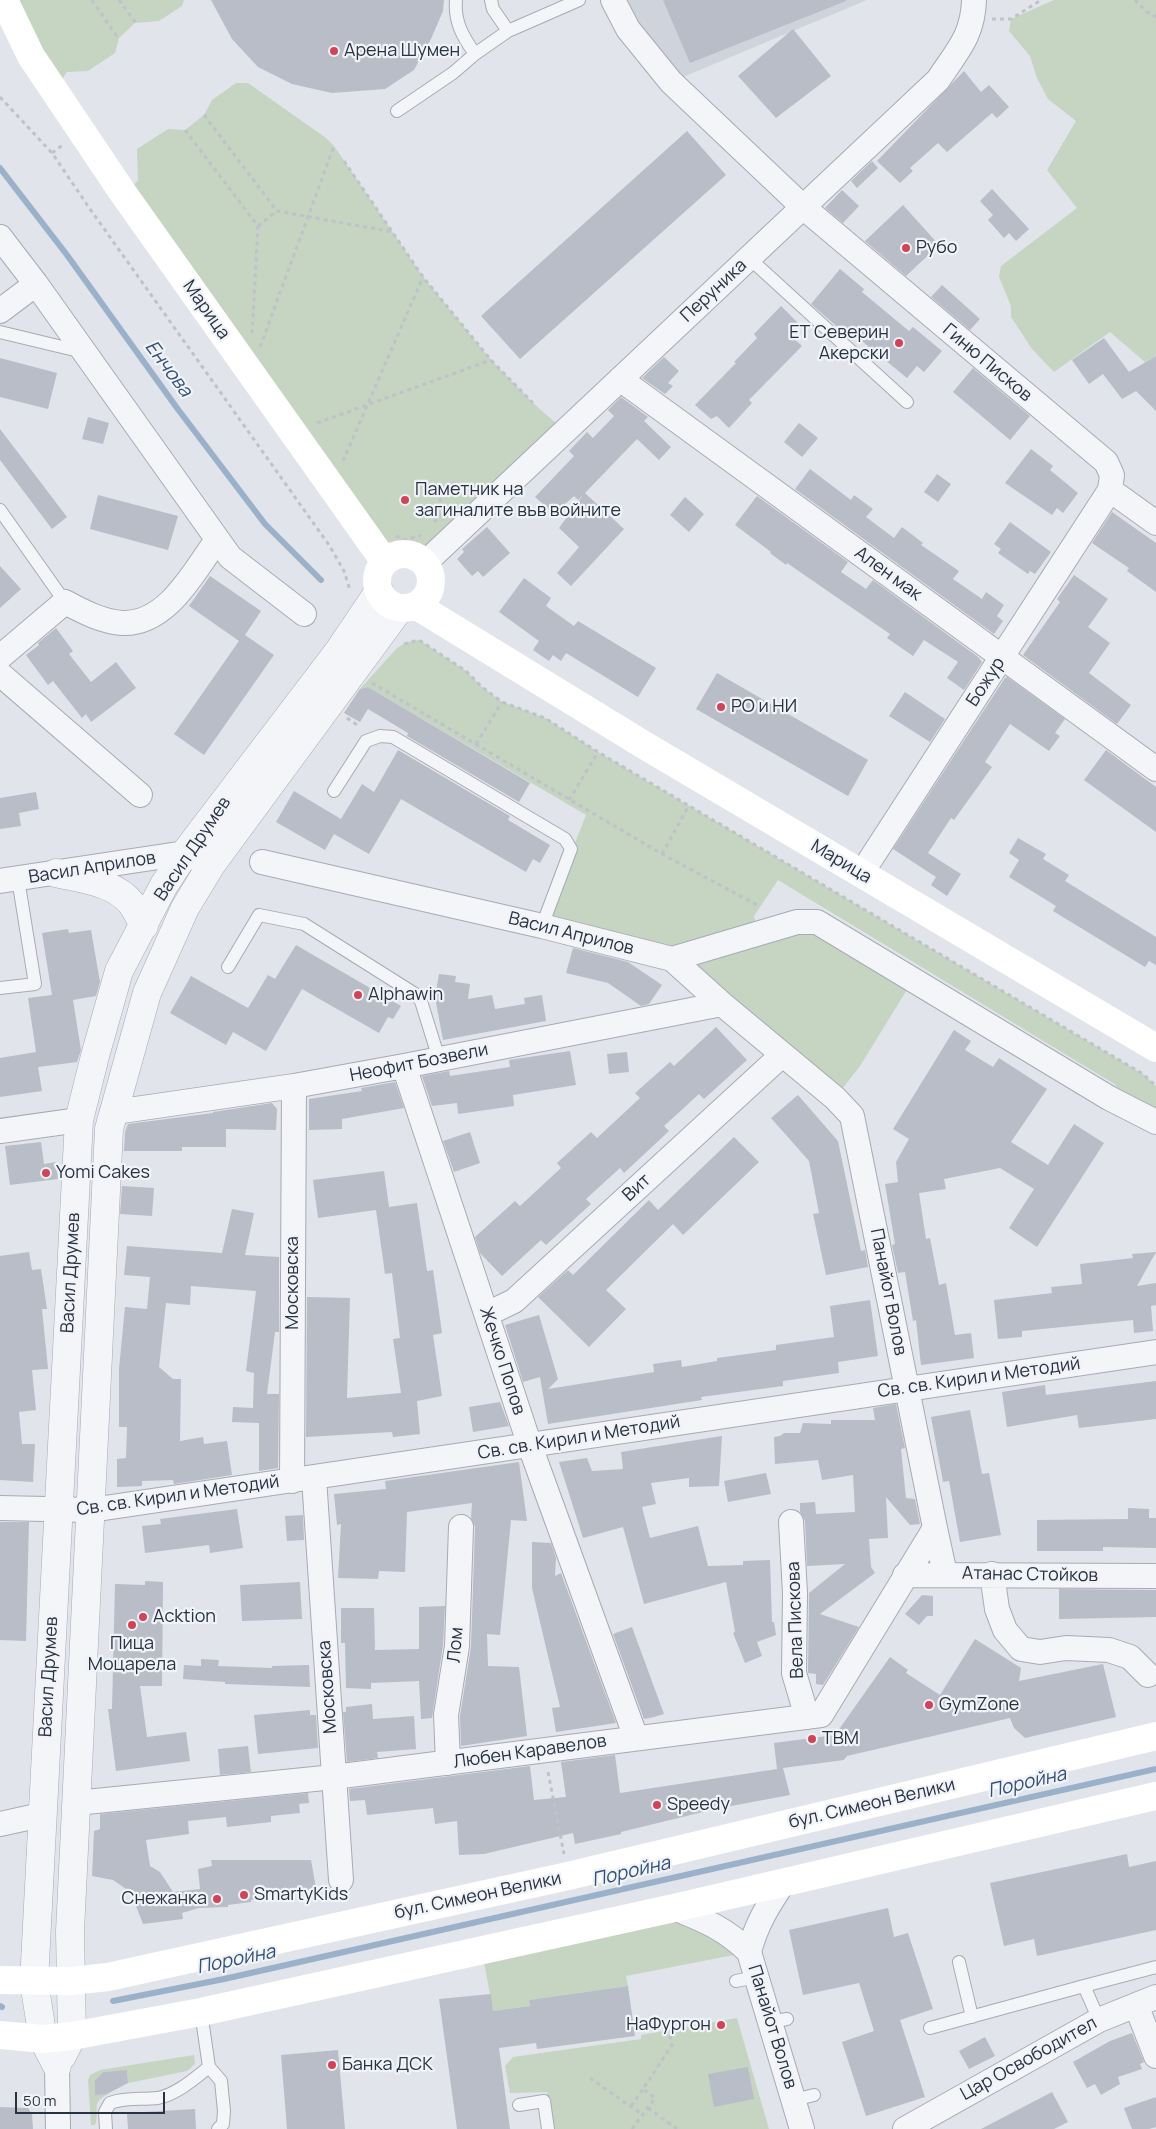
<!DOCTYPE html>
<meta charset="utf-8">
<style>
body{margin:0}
#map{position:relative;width:1156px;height:2129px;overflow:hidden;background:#e1e4ea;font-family:Manrope,sans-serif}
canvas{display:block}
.scale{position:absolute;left:15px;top:2092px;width:150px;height:22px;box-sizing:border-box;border:2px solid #293242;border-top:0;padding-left:6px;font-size:15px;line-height:18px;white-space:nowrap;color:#293242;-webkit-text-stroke:4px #f0f3f7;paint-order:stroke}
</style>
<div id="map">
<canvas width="1156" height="2129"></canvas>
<div class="scale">50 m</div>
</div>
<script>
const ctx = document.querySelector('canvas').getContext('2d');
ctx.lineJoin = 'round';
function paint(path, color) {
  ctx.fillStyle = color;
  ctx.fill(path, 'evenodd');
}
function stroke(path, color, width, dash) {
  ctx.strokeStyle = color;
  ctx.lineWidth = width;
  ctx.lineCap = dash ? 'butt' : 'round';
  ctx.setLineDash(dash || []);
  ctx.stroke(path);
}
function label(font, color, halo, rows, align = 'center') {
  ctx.font = font + ' Manrope,sans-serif';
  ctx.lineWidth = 4.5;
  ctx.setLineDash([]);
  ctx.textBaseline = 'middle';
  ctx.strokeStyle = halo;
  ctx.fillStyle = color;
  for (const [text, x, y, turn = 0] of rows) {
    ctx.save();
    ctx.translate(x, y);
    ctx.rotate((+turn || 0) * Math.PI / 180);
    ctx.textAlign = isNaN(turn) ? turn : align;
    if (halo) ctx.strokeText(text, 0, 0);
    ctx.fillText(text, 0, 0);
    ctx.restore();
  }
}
paint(new Path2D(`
 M613,0H867L671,82Z`), '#cfd3dc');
paint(new Path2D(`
 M4,0H184L182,6L159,21L135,23L119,38L115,53L88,71L67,72L55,89Z
 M1054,0H1156V356L1145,362L1110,332L1054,372L1032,349L1011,317V306L999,277L1001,266L1077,208L1047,170L1076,121L1048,99L1037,78L1030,56L1009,31L1011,19Z
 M236,83H248L326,138L334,146L423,277L491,360L533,403L565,431L425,563L405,554L385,562L123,193L138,181L137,149L168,129L185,130L204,115L212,100Z
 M419,640L466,671L482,687L502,702L545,718L598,752L1143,1074L1156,1086V1122L1109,1098L1116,1085L778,880L754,916L758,933L797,922L913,980L860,1066L835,1098L672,959L542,926L586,815L368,687L360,689L397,648L407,642Z
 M674,1908L749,1952L626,1976L628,1986L529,2000L530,2006L493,2011L482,1951Z
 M737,2018L769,2129H553L547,2092L510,2093L505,2066L513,2057L641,2039V2035Z
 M194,2055L195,2064L187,2071L128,2083L127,2070L103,2072L95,2080V2094H108C89,2104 101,2109 95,2125H91L88,2080L90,2075L100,2070Z`), '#c6d4c2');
stroke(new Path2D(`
 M0,168L67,255L177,408L265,524L321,580
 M113,2001L224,1979L1156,1769
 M0,2006L2,2007`), '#9bb1ca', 6);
paint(new Path2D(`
 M211,0H444L443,11L431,39L414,70L385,89L332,93L292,84L258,67L232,39Z
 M663,0H846V1L690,63Z
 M793,29L831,76L776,118L738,76Z
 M964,71L981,92L989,85L1009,107L997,118L992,113L947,152L938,143L910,168L913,171L900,183L877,161Z
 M687,131L726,175L520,359L481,316Z
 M872,161L878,168L857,188L851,181Z
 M992,189L1029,229L1016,241L1009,233L1004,238L988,220L993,215L980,201Z
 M842,190L859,206L843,223L825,208Z
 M903,205L939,245L906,276L865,241Z
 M840,269L864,289L862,292L909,331L913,327L942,351L924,372L917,366L907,378L846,328L842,331L811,304Z
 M942,285L980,319L970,330L931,297Z
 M781,306L799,324L789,334L802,346L749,400L752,403L729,428L717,416L711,419L695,405L736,363L734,362L757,338L754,334Z
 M1104,338L1129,372L1156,356V411L1136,391L1122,399L1103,374L1089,384L1072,360Z
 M664,357L679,371L668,383L673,386L665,394L642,378Z
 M0,358L57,373L48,409L0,397Z
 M973,368L1030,416L1010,440L953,392Z
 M621,397L648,417L644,421L671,447L659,460L637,439L585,493L624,529L571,586L557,573L579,547L559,528L583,495L578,500L574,496L554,514L535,497L574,456L569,451L587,432L593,438L614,416L608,410Z
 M88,417L109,423L103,444L82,439Z
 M799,423L818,438L802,457L784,442Z
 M0,429L67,517L52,529L0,460Z
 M1031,449L1053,466L1050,470L1078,493L1063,513L1057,508L1052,515L1005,483Z
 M810,469L851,500L854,495L873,509L866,517L894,538L902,527L923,543L921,545L959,571L953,579L982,599L986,592L1004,605L997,616L1003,621L994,634L795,489Z
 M937,474L951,484L938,502L924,492Z
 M98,495L178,516L168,550L90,529Z
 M757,496L848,562L841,572L866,589L873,580L978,657L982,662L964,690L947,678L958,662L924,640L913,656L887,638L890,634L787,563L786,565L770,553L771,552L735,525Z
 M685,497L704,514L689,532L670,515Z
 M1112,512L1156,543V592L1127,571L1129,568L1092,543Z
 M1010,522L1051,552L1035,574L1030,571L1028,574L998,553L1001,549L994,544Z
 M487,527L510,553L483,577L478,571L472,576L457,559L464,552L462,549Z
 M0,566L21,589L0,608Z
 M1074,575L1108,599L1088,627L1110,643L1089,673L1131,705L1117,724L1023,655L1060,602L1057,599Z
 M210,576L261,611L245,635L274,655L204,755L174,734L239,641L189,606Z
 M524,578L551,598L546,606L574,626L578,621L656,668L638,697L566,653L561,661L553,655L549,661L533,650L539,641L499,612Z
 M56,628L73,651L69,654L91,682L116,662L136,688L91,722L86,714L82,718L53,681L48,685L26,655L39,645L38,643Z
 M717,673L868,760L848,796L696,709Z
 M1007,677L1065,719L1055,733L1060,736L1049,751L1010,724L985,762L992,767L954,820L951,818L928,853L961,874L947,896L931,885L936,877L893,849L1005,678Z
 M368,687L530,783L519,802L407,736L408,733L368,709L360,722L344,713L360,689Z
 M905,692L945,719L930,742L889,716Z
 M398,750L510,816L508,820L550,845L540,863L533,859L526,872L401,799L369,854L334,834L325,850L276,822L294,791L341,819L362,784L374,792Z
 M1106,750L1156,787V832L1084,780Z
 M36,792L39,809L19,813L21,826L0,829V798Z
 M1018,838L1046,854L1043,859L1069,875L1065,881L1156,937V965L1149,961L1145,967L1053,911L1056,906L1009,877L1019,860L1009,853Z
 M68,929L69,933L91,930L100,982L96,996L73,1000L81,1050L77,1062L38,1067L42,1091L0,1097V1058L36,1052L28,998L52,995L42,933Z
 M296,945L401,1006L393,1019L388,1017L379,1033L302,989L266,1051L233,1032L226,1045L170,1013L191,976L248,1008L268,975L275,979Z
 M573,948L628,962L662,985L649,1004L641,1006L608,983L566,973Z
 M439,974L456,976L455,982L470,984L468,999L492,995L495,1009L525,1004L524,998L542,995L546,1021L443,1040L435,997Z
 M716,1027L747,1060L704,1099L699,1094L664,1126L669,1131L624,1173L620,1168L586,1199L591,1204L546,1245L541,1240L502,1276L480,1253L475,1237L515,1201L520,1206L561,1168L557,1163L591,1132L597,1138L640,1098L635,1093L670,1062L674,1066Z
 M954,1030L971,1041L965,1050L993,1067L999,1058L1047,1089L1011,1142L1048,1165L1074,1124L1104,1143L1037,1247L1009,1228L1034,1189L1000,1168L944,1179L946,1189L919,1193L926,1239L930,1238L939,1285L946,1283L955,1335L971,1333L974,1358L921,1365L916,1320L913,1321L905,1272L898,1273L892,1245L895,1244L885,1184L898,1182L896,1162L909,1139L893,1129Z
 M570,1051L576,1085L513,1095L514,1106L458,1114L457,1103L432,1106L422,1076L449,1071L450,1076L510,1067L509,1060Z
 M627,1052L629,1072L609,1074L607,1054Z
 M395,1082L404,1108L342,1119V1129L309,1130V1099L362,1091L361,1088Z
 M798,1095L838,1141L861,1251L865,1250L868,1267L826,1275L813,1214L819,1213L809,1161L771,1118Z
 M272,1103L277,1109L276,1130L226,1129V1147H182V1151H124L125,1132L128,1124L213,1113V1112Z
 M470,1132L480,1163L454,1172L443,1141Z
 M734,1137L759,1162L683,1235L673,1224L606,1290L626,1309L589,1347L538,1297L568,1270L573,1275L649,1200L658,1210Z
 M41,1142L44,1164L56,1162L58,1179L10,1185L5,1146Z
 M384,1171L389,1207L417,1203L427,1271L433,1270L442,1333L433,1335L442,1396L417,1401L420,1434L393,1437L392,1432L306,1437L307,1297L350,1298L347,1398L401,1393L393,1339L400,1338L392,1273L385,1274L376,1210L318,1218L313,1180Z
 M122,1186L154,1188L152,1216L120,1214Z
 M232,1209L254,1213L245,1255L279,1257V1332H275L267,1394H279L278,1468L259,1471V1423L232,1422L233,1407L253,1408L254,1373L246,1371L256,1291L191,1286L190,1305L166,1303L159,1367L173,1379H181L180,1441L203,1437L204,1444L227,1441L232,1475L174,1484L173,1480L142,1481V1486L117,1487V1459L126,1458L127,1427H119V1369L125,1307L147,1309L150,1277L124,1275L127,1246L222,1253Z
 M29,1252L32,1270L41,1269L47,1309H42L48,1369L32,1370L36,1410L19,1412L22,1444H35L33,1482L0,1480V1256Z
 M1156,1252L1137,1286L1156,1283V1305L1151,1306L1153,1331L1134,1333L1133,1320L1022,1331V1337L998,1339L994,1300L1052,1293L1051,1287L1082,1284L1080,1264L1133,1258L1132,1254Z
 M870,1300L878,1356L838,1362L839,1373L783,1381V1386L701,1397L702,1400L548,1424L540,1377L523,1382L505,1325L539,1315L558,1379L548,1389L654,1372L653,1364L681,1360L682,1367L717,1361V1358L776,1350V1345L834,1337L830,1306Z
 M1156,1381V1419L1079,1428L1077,1415L1007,1427L1002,1392L1045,1385L1046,1395Z
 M500,1402L509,1426L473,1432L469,1407Z
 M896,1404L905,1448L901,1449L906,1498L915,1499L920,1524L910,1525L886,1497L888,1538L869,1539L871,1567L875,1573L820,1614L859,1627L823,1685L816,1684V1674L808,1673V1671L809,1593L845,1564L807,1566L805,1521L800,1512V1503L815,1502L816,1514L855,1512L853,1475L822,1480L818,1460L775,1464L774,1437L780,1436L784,1433H800L803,1423L831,1424V1420H875L873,1408Z
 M970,1410L982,1474L989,1473L1001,1535L960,1542L949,1481L943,1482L931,1417Z
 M722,1436L719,1486L689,1487V1478L651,1483L656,1504L642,1507L650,1538L698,1526L708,1566L743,1565V1561L770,1560L772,1622H774L776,1635L757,1642L762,1656L745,1663L733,1633L735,1632L726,1582L644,1604L623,1527L583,1538L559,1462L587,1458L592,1471L623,1469L621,1452Z
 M519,1462L527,1521L511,1520L500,1635L487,1634L488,1666L519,1667L527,1736L461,1746L460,1716L471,1647L475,1527L471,1518L472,1503L407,1512L405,1572L379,1571L378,1579L338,1578L341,1524L337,1525L334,1494L386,1489L385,1481Z
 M766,1473L771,1494L728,1502L724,1481Z
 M1128,1508L1149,1509V1518H1156V1548L1103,1547V1551H1037V1520L1128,1519Z
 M237,1509L243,1548L210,1553L209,1545L145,1553L142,1526L161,1524L160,1519Z
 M303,1515L304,1540L287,1541L285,1516Z
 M0,1522H29L26,1641L0,1640Z
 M532,1542L551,1543L556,1558L555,1576L561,1573L616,1723L556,1732L552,1708L560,1707L532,1588Z
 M145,1581L163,1582L162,1686H140L147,1737L186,1732L190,1761L116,1771L108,1709H112L115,1584L145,1585Z
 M300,1582L302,1619L242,1621L240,1585Z
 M1059,1589L1156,1590V1617L1059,1619Z
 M922,1595L933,1596V1616H927L919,1625L905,1614Z
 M445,1606L443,1645L432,1718L421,1719L419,1681L371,1683V1689L346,1688L345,1643H341V1608H374L375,1650L419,1649V1607Z
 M632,1627L664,1714L654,1717L644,1719L613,1634Z
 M975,1639L1021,1668L1019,1681L1103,1664L1116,1717L1025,1738L1014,1728L1010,1718L847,1756L844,1760L783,1768L790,1795L715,1809L621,1832V1834L575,1844L573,1833L484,1854L459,1855L457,1821L435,1824L433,1808L367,1815L365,1800L350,1801L349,1789L530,1766L534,1800L566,1797L561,1762L615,1755L620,1793L777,1769L774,1743L835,1735L890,1657L908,1670L906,1673L940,1695Z
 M201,1659L219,1660L218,1666L272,1668V1666L309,1665L310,1687L225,1684V1682L183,1679L184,1665L201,1666Z
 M372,1704L373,1719L414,1716L416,1749L377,1752L378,1758L347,1762L343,1712H346V1707Z
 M310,1710V1715H316L318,1748L258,1754L254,1715Z
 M248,1746L251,1772L220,1775L218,1749Z
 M308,1793L309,1803L299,1804L300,1813L271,1816V1822L227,1827L226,1817L188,1821L189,1834L146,1840L150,1866L160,1872L173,1892L200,1889L198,1869L212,1866L211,1860H311L316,1888L251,1900V1902L228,1905V1907L199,1908L182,1913L183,1919L143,1924L134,1901L126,1889L113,1880L92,1876L94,1831L100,1829V1814Z
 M1127,1854L1129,1867L1156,1861V1930L1037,1956L1034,1939L1004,1946L990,1883Z
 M888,1908L894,1937L908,1933L933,2009L900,2020L925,2097L866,2116L842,2042L874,2031L859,1983L803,1995L789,1930Z
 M628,1986L635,2036L537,2049L536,2043L499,2048L510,2129H457L439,1999L491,1994L493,2011L530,2006L529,2000Z
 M1132,2033L1144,2062L1140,2064L1142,2069L1118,2077L1120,2084L1101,2095L1095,2084L1087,2088L1073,2062L1110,2041Z
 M985,2037L995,2056L969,2069L959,2051Z
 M338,2050L345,2129H287L281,2055Z
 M748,2067L754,2099L714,2107L708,2074Z
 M127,2070L128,2083L107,2094L95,2095V2080L103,2072Z
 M1052,2092L1068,2122L1054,2129H981Z
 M1156,2097V2127L1149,2129H1132L1124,2108Z
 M0,2107L28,2108L32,2114L33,2129H0Z
 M195,2109L196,2129H128L127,2113Z`), '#b8bdc7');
const service = new Path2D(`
 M456,0C454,22 463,37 475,54
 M491,0L493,9L508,31
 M397,111L453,73L475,54L508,31L579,0
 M749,258L907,402
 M0,332L83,352
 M0,510L65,602
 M334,791L366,741L380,736L393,737L565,839L571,849L542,926
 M228,967L259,915L304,924L415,994L421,1001L439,1059
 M0,988L35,984L18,879
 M959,1962L972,2017
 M736,1981L756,1977
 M1084,1986L1156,1967
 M201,2012L209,2067L221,2081L224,2111L223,2124L218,2129
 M769,2022L787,2019
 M930,2028L1084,1986L1099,2020
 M794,2100L814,2095
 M519,2105L544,2101L548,2129
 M106,2129L105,2112L110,2103C127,2097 141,2100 158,2098C177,2094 194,2079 209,2067`);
const minor = new Path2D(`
 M613,0L628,29L671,82L803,207L1106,462L1112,475L1110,490L1156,523
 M0,237L36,284L230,557L304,614
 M0,311L36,284
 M620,379L1156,769
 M425,563L938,80C957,51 973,36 974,0
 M0,657L65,602C82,611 102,622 123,623C168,624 194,571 217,540
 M0,674L140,795
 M861,874L1110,490
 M0,881L185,853L198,859
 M672,959L797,922H817L1109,1098L1156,1122
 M404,1066L530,1446L636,1738
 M115,1112L294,1086L404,1066L722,1004
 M0,1131L79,1120
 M487,1314L514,1301L782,1055
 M314,1478L341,1880
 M292,1481L294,1086
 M0,1508L91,1510L1156,1352
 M791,1522L795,1593L794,1673L807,1717
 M935,1528L945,1574
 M992,1574L997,1609L1005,1630L1021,1649L1040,1652L1066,1648L1109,1650L1130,1657L1148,1675
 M905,1575L1156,1576
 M448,1763L446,1715L457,1646L461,1527
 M76,1803L334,1777L821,1715L935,1528L852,1116L835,1098L722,1004L672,959L542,926L262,862
 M0,1824L41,1815
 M674,1908C704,1920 726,1929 749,1952L802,2129
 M749,1952C756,1925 768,1905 784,1882
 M1136,2005L1156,2056
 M57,2066L58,2129
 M905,2129L1099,2020L1156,1997`);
const tertiary = new Path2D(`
 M56,873C82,879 115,882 132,904C137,911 140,919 144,926
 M62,2056L72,2036L70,1931L109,1129L147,993L185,908L211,865L400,608
 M57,2066L43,2039L34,1982L79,1120L95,1056L119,971L164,885L185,853L338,652L379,591`);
stroke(service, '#a6abb4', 14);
stroke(minor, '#a6abb4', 26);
stroke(tertiary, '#a6abb4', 29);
stroke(new Path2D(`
 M92,0L118,38
 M119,0L135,22
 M1135,0L1147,12L1156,17
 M992,19H1011L1041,0
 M0,97L52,153L90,209L329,545L344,571L350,590
 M204,115L277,211L393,232
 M185,130L258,226L252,334
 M52,153L64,144
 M344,161L423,277L491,360L533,403
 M258,226L277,211
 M260,347L334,146
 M317,423L491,360
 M343,461L423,277
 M434,522L443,513L439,495L456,481
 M396,536L406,540L421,535
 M404,644L419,640L466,671L482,687L502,702L545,718L598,752L1143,1074L1156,1086
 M372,683L662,854L759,906
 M347,718L360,727
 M476,744L502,702
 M569,800L598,752
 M662,854L689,805
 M548,1772L564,1854
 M590,2078L643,2115
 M631,2106L643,2089
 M648,2108L677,2129
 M632,2129L655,2098L643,2089L672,2045L669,2030`), '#bfc2c9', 3, [4, 4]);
stroke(service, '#f4f5f8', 12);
stroke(minor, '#f4f5f8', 24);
stroke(tertiary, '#f4f5f8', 28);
stroke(new Path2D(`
 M4,0L31,56L123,193L385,562
 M377 581a27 27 0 1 1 54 0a27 27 0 1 1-54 0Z
 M417,606L644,745L1156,1048
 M0,1980L71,1981L108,1977L568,1876L1156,1736
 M0,2035L43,2039L72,2036L201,2012L674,1908L1156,1796`), '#fff', 28);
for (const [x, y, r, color] of [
 [334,51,5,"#d14457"],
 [906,248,5,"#d14457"],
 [899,343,5,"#d14457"],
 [405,500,5,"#d14457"],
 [721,707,5,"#d14457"],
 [358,995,5,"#d14457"],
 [46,1173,5,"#d14457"],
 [143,1617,5,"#d14457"],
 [132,1625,5,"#d14457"],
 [929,1705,5,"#d14457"],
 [812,1739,5,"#d14457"],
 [657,1805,5,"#d14457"],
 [244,1895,5,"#d14457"],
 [217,1899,5,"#d14457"],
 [721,2025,5,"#d14457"],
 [332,2065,5,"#d14457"]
]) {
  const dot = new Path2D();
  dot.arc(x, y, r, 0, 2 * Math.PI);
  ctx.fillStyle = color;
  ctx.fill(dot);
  stroke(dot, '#f0f3f7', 2);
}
label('18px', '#293242', '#f0f3f7', [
 ["Арена Шумен",344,51],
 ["Рубо",916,248],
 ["ЕТ Северин",889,333,"right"],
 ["Акерски",889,354,"right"],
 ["Паметник на",415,490],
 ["загиналите във войните",415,511],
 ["РО и НИ",731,707],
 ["Alphawin",368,995],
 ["Yomi Cakes",56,1173],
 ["Acktion",153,1617],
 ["Пица",132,1644,"center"],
 ["Моцарела",132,1665,"center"],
 ["GymZone",939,1705],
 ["ТВМ",822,1739],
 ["Speedy",667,1805],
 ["SmartyKids",254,1895],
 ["Снежанка",207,1899,"right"],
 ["НаФургон",711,2025,"right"],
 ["Банка ДСК",342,2065]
], 'left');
label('18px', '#293242', '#f0f3f7', [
 ["Перуника",714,291,-43],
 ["Марица",206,310,55],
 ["Гиню Писков",987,363,40],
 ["Ален мак",888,574,36],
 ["Божур",986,682,-57],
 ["Васил Друмев",193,849,-56],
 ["Марица",841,862,31],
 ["Васил Априлов",92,868,-9],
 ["Васил Априлов",571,934,14],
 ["Неофит Бозвели",419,1063,-11],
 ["Вит",637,1188,-43],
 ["Васил Друмев",71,1273,-87],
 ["Московска",293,1283,-90],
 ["Панайот Волов",888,1292,79],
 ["Жечко Попов",502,1361,72],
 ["Св. св. Кирил и Методий",979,1378,-8],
 ["Св. св. Кирил и Методий",579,1438,-9],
 ["Св. св. Кирил и Методий",178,1496,-8],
 ["Атанас Стойков",1030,1575,1],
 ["Вела Пискова",796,1620,-92],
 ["Лом",456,1645,-85],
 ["Васил Друмев",49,1677,-87],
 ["Московска",328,1687,-94],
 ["Любен Каравелов",530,1752,-8],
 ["бул. Симеон Велики",872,1804,-13],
 ["бул. Симеон Велики",478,1896,-12],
 ["Панайот Волов",772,2027,73],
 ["Цар Освободител",1029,2059,-29]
]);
label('italic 19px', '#325076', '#f0f3f7', [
 ["Енчова",168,369,53],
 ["Поройна",1027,1783,-13],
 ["Поройна",631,1872,-13],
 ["Поройна",236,1960,-12]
]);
</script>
